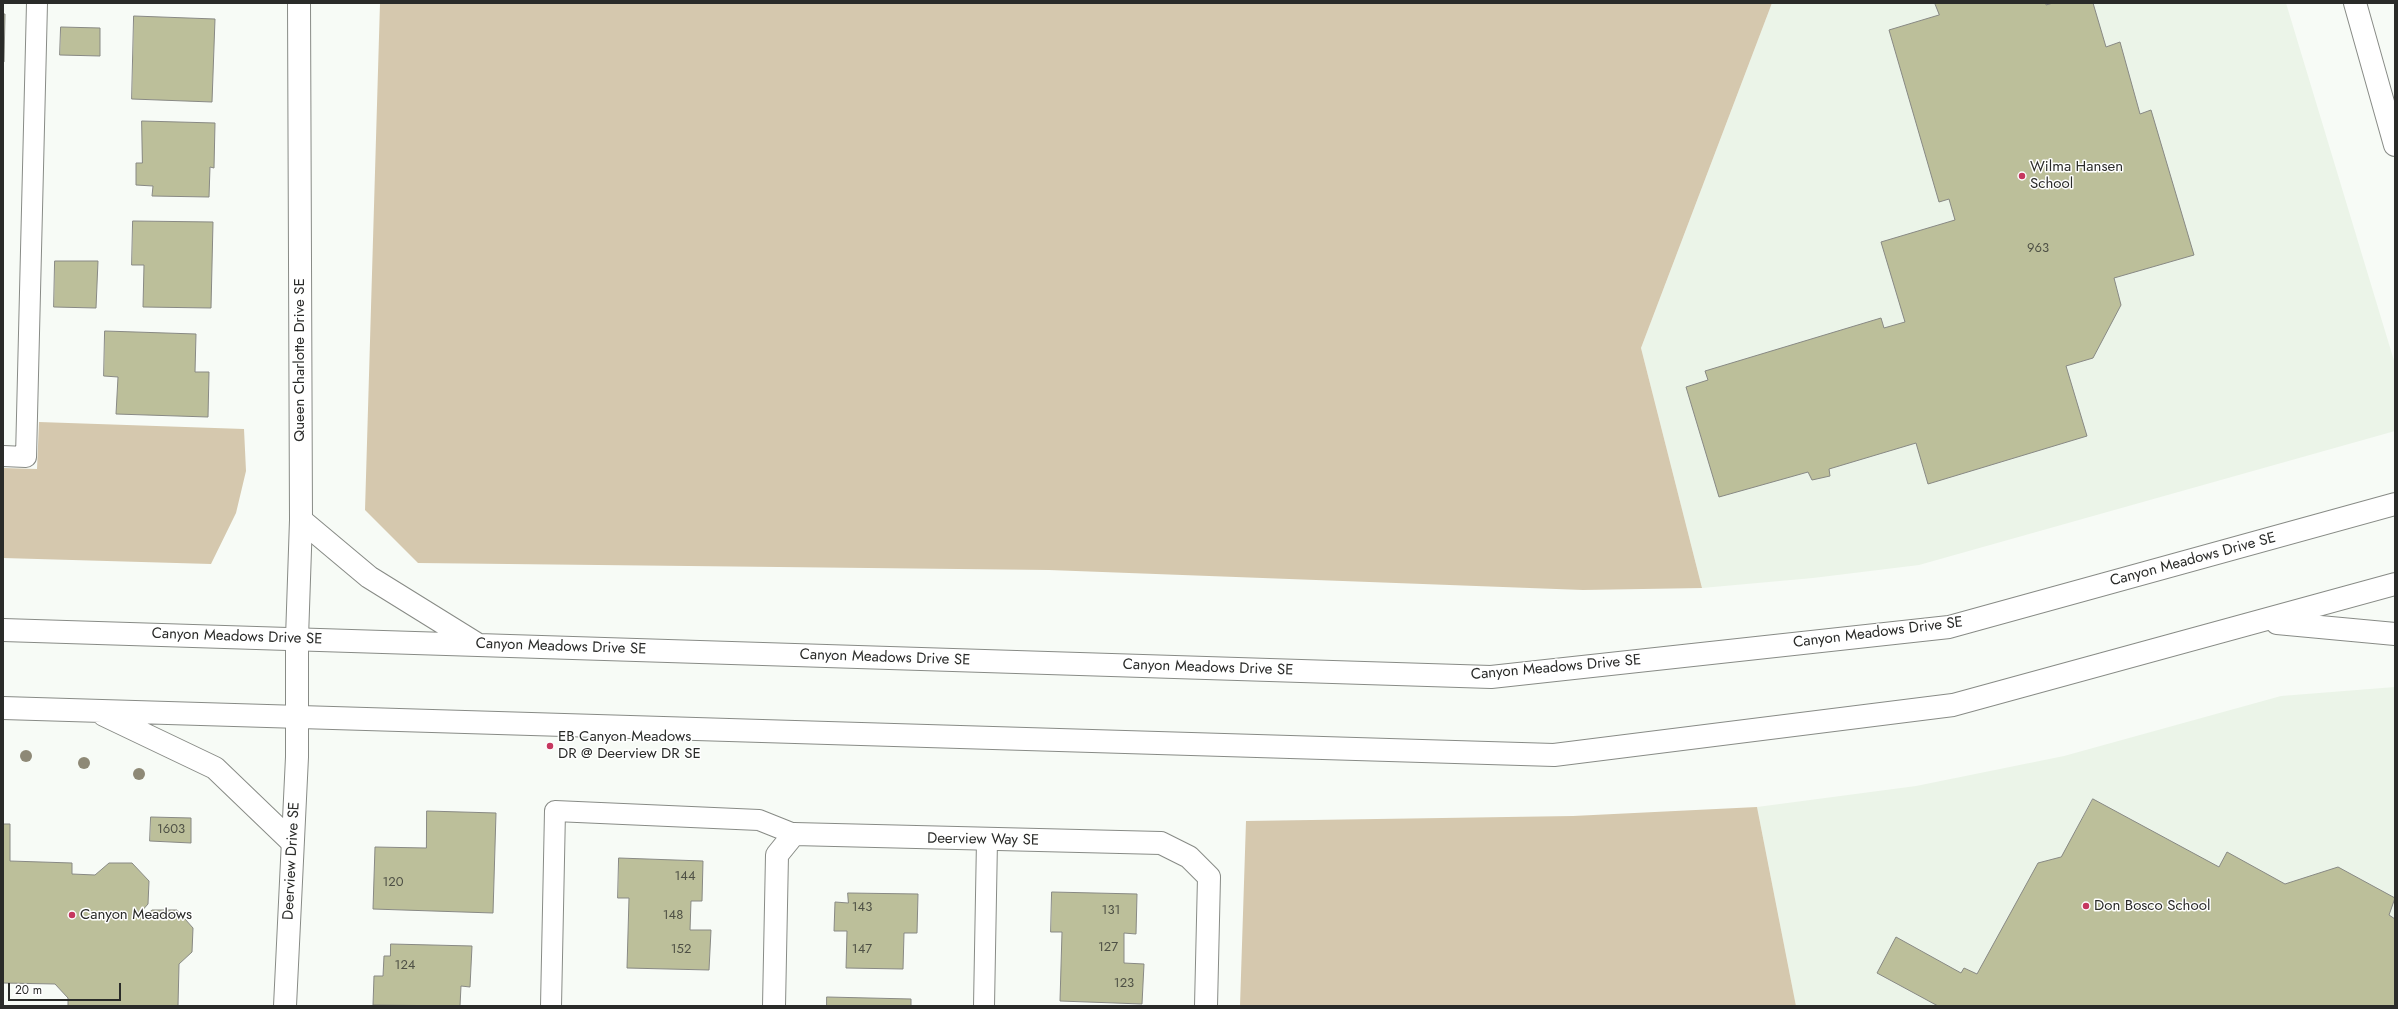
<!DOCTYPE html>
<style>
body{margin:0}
#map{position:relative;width:2398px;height:1009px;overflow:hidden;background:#f7fbf6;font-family:Jost,sans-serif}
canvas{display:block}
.frame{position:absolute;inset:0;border:4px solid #2a2b29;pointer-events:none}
.scale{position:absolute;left:8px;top:983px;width:113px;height:18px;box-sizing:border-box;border:2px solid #2a2b29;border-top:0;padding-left:5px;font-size:12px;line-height:14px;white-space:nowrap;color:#2a2b29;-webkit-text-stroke:3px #fff;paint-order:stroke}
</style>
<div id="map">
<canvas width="2398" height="1009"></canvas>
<div class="frame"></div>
<div class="scale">20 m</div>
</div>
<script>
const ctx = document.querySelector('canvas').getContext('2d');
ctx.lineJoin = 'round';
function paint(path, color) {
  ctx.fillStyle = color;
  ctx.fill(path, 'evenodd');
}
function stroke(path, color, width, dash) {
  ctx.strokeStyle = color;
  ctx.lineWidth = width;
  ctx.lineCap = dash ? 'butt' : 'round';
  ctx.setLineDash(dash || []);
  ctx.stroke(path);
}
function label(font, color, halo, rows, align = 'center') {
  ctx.font = font + ' Jost,sans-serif';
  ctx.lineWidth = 3;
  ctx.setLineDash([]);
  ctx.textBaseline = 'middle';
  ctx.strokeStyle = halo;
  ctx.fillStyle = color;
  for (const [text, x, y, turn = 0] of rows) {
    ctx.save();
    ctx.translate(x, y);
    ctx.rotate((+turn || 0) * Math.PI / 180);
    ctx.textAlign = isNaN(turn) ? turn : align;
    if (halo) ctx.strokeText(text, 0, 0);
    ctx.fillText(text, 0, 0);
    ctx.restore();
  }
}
paint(new Path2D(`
 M1772,3H2286L2395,364V431L1919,565L1813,578L1702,588L1641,348Z
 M2395,687V1006H1796L1757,807L1916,786L2064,756L2281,696Z`), '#ebf4e8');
paint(new Path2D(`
 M380,3H1772L1641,348L1702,588L1583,590L1049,570L418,563L365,510Z
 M39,422L244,429L246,471L236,513L211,564L3,558V468L37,469Z
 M1757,807L1796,1006H1240L1246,821L1573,816Z`), '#d5c8ae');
const building = new Path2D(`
 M1935,3H2046V5L2053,3H2093L2106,47L2120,42L2140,114L2151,110L2194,255L2114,278L2121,305L2093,358L2066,366L2087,436L1928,484L1916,443L1829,469L1830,476L1812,480L1808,472L1719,497L1686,387L1708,380L1705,371L1881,318L1884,328L1905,322L1881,242L1955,220L1949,199L1939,202L1889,30L1939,15Z
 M3,14H5L4,62H3Z
 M134,16L215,19L212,102L132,99Z
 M61,27L100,28V56L60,55Z
 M142,121L215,123L214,168L210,167L209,197L152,196L153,186L136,185V163H142Z
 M133,221L213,222L211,308L143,307L144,265H132Z
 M55,261H98L96,308L54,307Z
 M105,331L196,334L195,372H209L208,417L116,414L118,377L104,376Z
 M2093,799L2219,867L2227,852L2285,884L2338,867L2395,898L2389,915L2395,919V1006H1938L1877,973L1896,937L1961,973L1964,968L1977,974L2038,863L2061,857Z
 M427,811L496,813L493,913L373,909L375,847L426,848Z
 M151,817L191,818V843L150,841Z
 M3,824H10V861L72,863V874L95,875L109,863H132L149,881L148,904L140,913L144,917L152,910H177L193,928L192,952L179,964L178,1006H68V998L55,984L3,983Z
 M619,858L703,861L702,901H691L690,930H711L709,970L627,968L629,898H618Z
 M1052,892L1137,894L1136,934L1124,933V963L1144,964L1142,1004L1060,1001L1062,932H1051Z
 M848,893L918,894L917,933H904L903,969L846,968L847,931H834L835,902L848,903Z
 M391,944L472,946L470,987L461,986L460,1006L373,1005L374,976H383L384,956H390Z
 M827,997L911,999V1006H827Z`);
paint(building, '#bcbf9a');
stroke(building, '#888984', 1);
const lane = new Path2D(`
 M3,456L26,457L37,3
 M551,1006L555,811L759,820L794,834
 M984,1006L987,840`);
const street = new Path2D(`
 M285,1006L297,757V638L301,520L299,3
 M774,1006L777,855L794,834L1161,843L1189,857L1209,877L1206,1006`);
const secondary = new Path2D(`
 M2355,3L2395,145
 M301,520L369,577L477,644
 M2277,623L2395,634
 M3,630L1491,677L1949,627L2395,504
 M3,708L1554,755L1953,705L2395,584
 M104,715L215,768L292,842`);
stroke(lane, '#888b86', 22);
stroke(street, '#888b86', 24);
stroke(secondary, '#888b86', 24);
stroke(lane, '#fff', 20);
stroke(street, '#fff', 22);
stroke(secondary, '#fff', 22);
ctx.fillStyle = '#8e8976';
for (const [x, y] of [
 [26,756],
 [84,763],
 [139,774]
]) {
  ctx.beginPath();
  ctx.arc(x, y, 6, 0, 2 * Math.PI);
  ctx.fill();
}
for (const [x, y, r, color] of [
 [2022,176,4,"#c6375f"],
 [550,746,4,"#c6375f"],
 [2086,906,4,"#c6375f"],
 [72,915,4,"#c6375f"]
]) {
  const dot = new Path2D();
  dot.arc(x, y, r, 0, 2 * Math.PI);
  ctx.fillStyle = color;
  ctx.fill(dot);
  stroke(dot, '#fff', 1.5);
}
label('13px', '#4e5045', null, [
 ["963",2038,249],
 ["1603",171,830],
 ["144",685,877],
 ["120",393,883],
 ["143",862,908],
 ["131",1111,911],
 ["148",673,916],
 ["127",1108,948],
 ["152",681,950],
 ["147",862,950],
 ["124",405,966],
 ["123",1124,984]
]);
label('15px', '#2a2b29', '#fff', [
 ["Wilma Hansen",2030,167],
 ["School",2030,184],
 ["EB Canyon Meadows",558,737],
 ["DR @ Deerview DR SE",558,754],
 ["Don Bosco School",2094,906],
 ["Canyon Meadows",80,915]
], 'left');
label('15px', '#2a2b29', '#fff', [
 ["Queen Charlotte Drive SE",300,360,-90],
 ["Canyon Meadows Drive SE",2193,560,-15],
 ["Canyon Meadows Drive SE",1878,633,-7],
 ["Canyon Meadows Drive SE",237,637,2],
 ["Canyon Meadows Drive SE",561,647,2],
 ["Canyon Meadows Drive SE",885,658,2],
 ["Canyon Meadows Drive SE",1208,668,2],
 ["Canyon Meadows Drive SE",1556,668,-5],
 ["Deerview Way SE",983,840,1],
 ["Deerview Drive SE",292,861,-87]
]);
</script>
